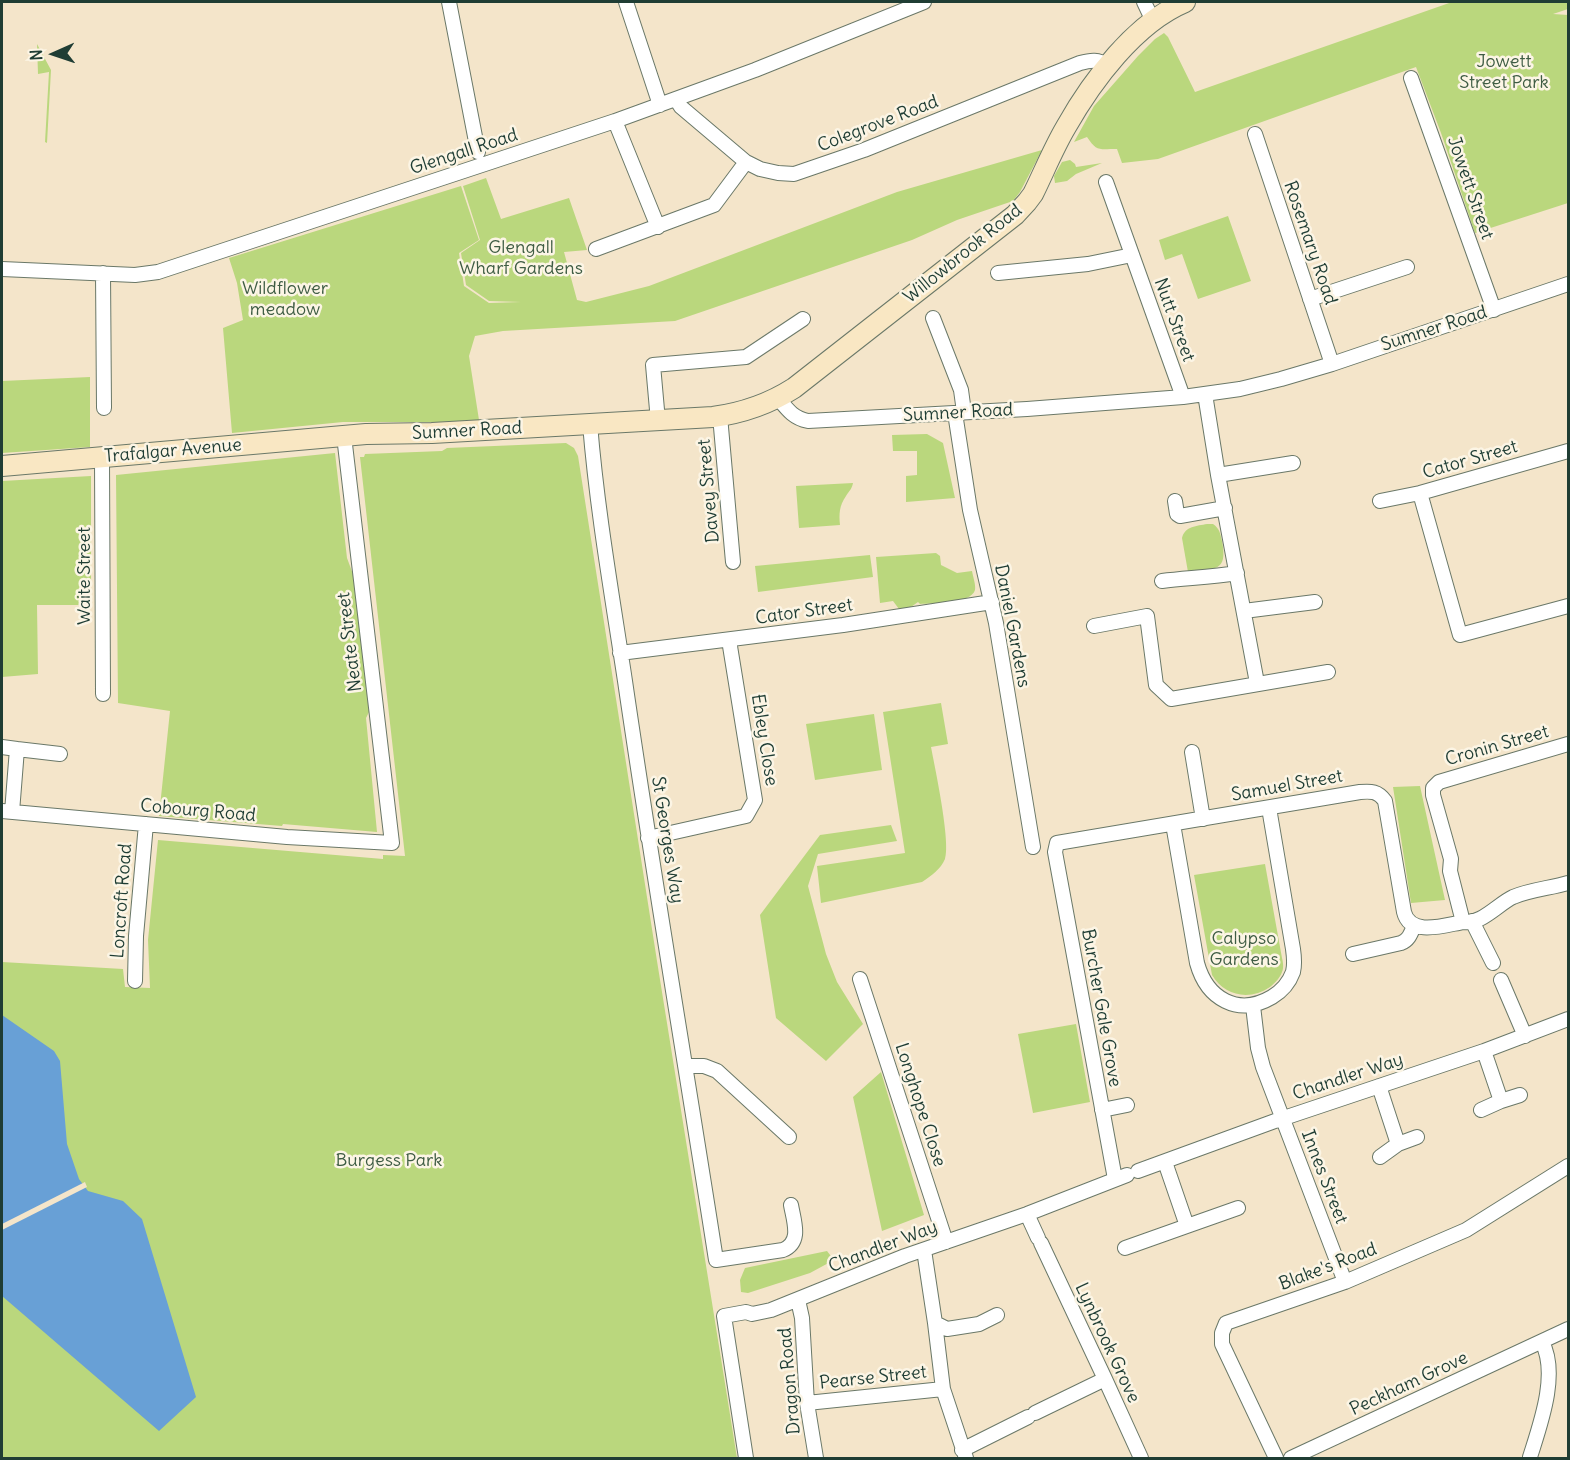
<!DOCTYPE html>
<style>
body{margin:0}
#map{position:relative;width:1570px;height:1460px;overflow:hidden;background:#f4e5ca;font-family:Delius,sans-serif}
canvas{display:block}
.frame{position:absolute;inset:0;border:3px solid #1f3d34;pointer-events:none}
.north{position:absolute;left:24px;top:24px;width:60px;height:60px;-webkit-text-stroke:4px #fcf5e5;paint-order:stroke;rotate:267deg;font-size:16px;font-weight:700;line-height:24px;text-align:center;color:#1f3d34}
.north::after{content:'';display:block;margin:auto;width:21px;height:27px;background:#1f3d34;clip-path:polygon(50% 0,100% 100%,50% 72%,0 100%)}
</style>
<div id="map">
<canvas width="1570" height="1460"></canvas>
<div class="frame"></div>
<div class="north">N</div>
</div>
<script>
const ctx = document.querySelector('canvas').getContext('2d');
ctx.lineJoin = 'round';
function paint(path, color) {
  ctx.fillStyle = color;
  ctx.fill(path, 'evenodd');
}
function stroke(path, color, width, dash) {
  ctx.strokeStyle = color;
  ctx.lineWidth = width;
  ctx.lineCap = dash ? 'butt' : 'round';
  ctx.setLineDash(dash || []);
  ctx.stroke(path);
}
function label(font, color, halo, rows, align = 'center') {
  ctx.font = font + ' Delius,sans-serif';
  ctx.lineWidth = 5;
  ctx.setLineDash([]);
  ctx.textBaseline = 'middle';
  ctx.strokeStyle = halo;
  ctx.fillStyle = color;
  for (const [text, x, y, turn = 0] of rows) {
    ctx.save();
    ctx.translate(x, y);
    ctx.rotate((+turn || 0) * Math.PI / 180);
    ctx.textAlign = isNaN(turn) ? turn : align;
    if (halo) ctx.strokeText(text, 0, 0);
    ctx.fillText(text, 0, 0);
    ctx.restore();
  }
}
paint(new Path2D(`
 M1452,2H1568V9L1553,14L1568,15V42L1567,43L1568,47V203L1475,233L1441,133L1416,67L1158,159L1122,163L1117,149C1099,149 1097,152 1087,137L1074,142L1094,106L1138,56L1155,39L1164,33L1168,37L1195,92Z
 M37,44L51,70L47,143L45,142L49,72L38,74Z
 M1042,150L1020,192L1013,201L957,220L912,240L675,321L503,331L475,336L469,356L479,420L439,422H343L232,433L223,328L243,320L237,283L229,258L461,186L479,240L459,253L464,286L489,303L521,302L489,301L466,285L461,253L480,240L463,186L486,178L501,219L569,198L587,250L564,252L577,300L586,302L649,286L897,192Z
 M1070,160L1075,164L1076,167L1102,163L1076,174L1067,181L1055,183L1054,176L1062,162Z
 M1228,216L1251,281L1198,299L1182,254L1165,260L1159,240Z
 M90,377V447L2,453V381Z
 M927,434L943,443L955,498L906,502V476L917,475V451H893L892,435Z
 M566,443L574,448L578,456L657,961L737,1458H2V962L123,969L125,987L150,988L148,940L158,840L383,859V855L405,856L360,457H364L365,454L442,451L447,448Z
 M335,453L347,558L354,577L369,712L366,718L377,832L283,824L282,826L159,816L170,711L118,703L116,475Z
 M91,476V605H37L38,674L2,677V571L3,570L2,481Z
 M853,483C852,489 849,491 846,496C839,506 839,514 840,525L799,528L796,486Z
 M1207,524H1213C1220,529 1220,533 1222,541C1228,573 1215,568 1188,572L1182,538C1185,526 1197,526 1207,524Z
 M936,553L940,556L941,565L957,573L972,571C973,577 976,585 975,590C971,604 933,603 920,604L918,602L911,607L899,609L893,601L880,603L876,557Z
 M870,555L873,577L758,592L755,566Z
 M941,703L948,744L931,747C935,768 951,842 945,859C941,869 931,876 922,882L821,903L817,866L905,853L883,712Z
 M874,714L882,770L815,780L806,724Z
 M1420,786L1445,900L1411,903L1393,787Z
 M891,825L897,841L818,854L808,886L826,954L837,982L863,1024L826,1061L776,1018L760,915L820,835Z
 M1265,864L1282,958C1283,962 1284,968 1282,972C1280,978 1275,983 1270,987C1250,1001 1224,996 1212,975L1194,875Z
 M1076,1024L1090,1102L1033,1113L1018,1034Z
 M881,1072L924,1215L882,1231L853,1097Z
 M827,1251L834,1260L810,1273L748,1293L741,1292L740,1280L745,1268Z`), '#bad77d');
paint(new Path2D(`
 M2,1015L54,1051L60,1061L67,1144L79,1179L88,1191L123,1201L142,1219L196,1397L159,1431L2,1296Z`), '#68a0d6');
paint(new Path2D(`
 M85,1182L87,1187L2,1230V1224Z`), '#f4e5ca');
const minor = new Path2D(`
 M449,2L478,152
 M626,2L660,105
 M1144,2L1153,21
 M1411,78L1494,310
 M676,99L681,107L746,162L760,169L778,173L794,174L864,150L1080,63C1091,60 1098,59 1108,66
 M615,121L658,227
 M1255,134L1332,364
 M1106,182L1183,397
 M596,249L714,205L746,162
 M2,269L135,275L158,272L615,121L755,70L924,2
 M103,273L104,408
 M998,273L1088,264L1132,255
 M1310,299L1407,267
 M933,318L961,390L964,412
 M1205,394L1218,475L1257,683
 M778,398C787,409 793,418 808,421L1027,409L1183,397L1240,389L1281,379L1332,364L1568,284
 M955,413L970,510L996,623L1033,847
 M720,416L733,562
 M658,421L653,365L746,357L803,319
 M590,424C597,510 612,595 625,681C653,874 686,1067 716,1260L783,1250C802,1242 794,1222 791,1205
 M102,458L103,694
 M1218,475L1293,463
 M1420,493L1460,635L1568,606
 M1175,501L1177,514L1180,516L1225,508
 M1380,501L1420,493L1568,451
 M1162,581C1187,578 1212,577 1237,573
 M1244,611L1315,602
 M1094,626L1147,616L1156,685L1171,699L1328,672
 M620,653L843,625L992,602
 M2,747L17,749L12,812
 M17,749L60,754
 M1192,752L1203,819
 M2,811L287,837L392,843L344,436
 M1173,824L1197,963C1207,999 1238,1017 1272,997C1282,991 1289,983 1293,972C1295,964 1294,956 1293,949L1269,808
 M648,838L746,816L755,800L729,640
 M1472,921L1493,963
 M1463,922L1450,871L1451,859L1433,795V788L1439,782L1568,744
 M1353,954L1401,943C1409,940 1411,933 1414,926
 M860,979L946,1242
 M1501,980L1525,1036
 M135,981L136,936L146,824
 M1253,1006L1258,1048L1263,1067L1345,1282
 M1484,1051L1501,1101
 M685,1066H704L717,1071L789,1137
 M1379,1086L1398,1144
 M1102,1110L1127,1105
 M1481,1110L1501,1101L1520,1095
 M1380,1157L1398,1144L1417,1137
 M1165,1162L1187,1226L1238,1208
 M1138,1171L1275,1121L1484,1051L1568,1019
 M1115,1179L1055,852L1057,843L1360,792C1371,791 1378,791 1385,801L1404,912C1410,937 1445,925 1463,922C1481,925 1498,904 1513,897C1529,890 1551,888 1568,883
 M1027,1214L1038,1238
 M1041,1243L1105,1379L1141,1458
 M1125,1248L1187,1226
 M924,1250L935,1323L943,1389L966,1458
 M798,1300L802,1318L807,1403L816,1458
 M935,1323L947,1329L979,1324L997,1315
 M807,1403L943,1389
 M1035,1413L1105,1379
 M962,1450L1028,1417
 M1530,1457C1540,1425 1559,1374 1542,1342
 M746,1458L724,1316L746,1312L752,1314L771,1310L905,1256L1027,1214L1127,1175
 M1276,1458L1222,1344V1333L1226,1323L1345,1282L1466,1230L1568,1166
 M1291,1458L1568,1329`);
const secondary = new Path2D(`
 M2,466L366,434L432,433L713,417C743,413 769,404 794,388L1015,215L1027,202L1033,194C1044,172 1053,149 1066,127C1092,81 1135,23 1185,2`);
stroke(minor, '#6a7868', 16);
stroke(secondary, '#6a7868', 22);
stroke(minor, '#fff', 14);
stroke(secondary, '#f9e7c3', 20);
label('18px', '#3e5c43', '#fcf5e5', [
 ["Jowett",1504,62],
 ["Street Park",1504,83],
 ["Glengall",521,248],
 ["Wharf Gardens",521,269],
 ["Wildflower",285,289],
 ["meadow",285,310],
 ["Calypso",1244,939],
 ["Gardens",1244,960],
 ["Burgess Park",389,1161]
]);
label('18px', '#1f3d34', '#fcf5e5', [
 ["Colegrove Road",878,124,-21],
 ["Glengall Road",464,152,-18],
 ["Jowett Street",1470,188,71],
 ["Rosemary Road",1310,243,71],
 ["Willowbrook Road",963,254,-39],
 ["Nutt Street",1174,320,70],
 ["Sumner Road",1434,329,-18],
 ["Sumner Road",958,413,-3],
 ["Sumner Road",467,431,-3],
 ["Trafalgar Avenue",173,451,-5],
 ["Cator Street",1470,460,-16],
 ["Davey Street",709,491,-95],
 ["Waite Street",85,576,-90],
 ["Cator Street",804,612,-8],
 ["Daniel Gardens",1012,626,79],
 ["Neate Street",350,642,-97],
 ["Ebley Close",764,740,81],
 ["Cronin Street",1497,746,-16],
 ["Samuel Street",1287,786,-10],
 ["Cobourg Road",198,811,5],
 ["St Georges Way",667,840,81],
 ["Loncroft Road",122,901,-86],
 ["Burcher Gale Grove",1101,1008,80],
 ["Chandler Way",1348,1077,-18],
 ["Longhope Close",920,1105,72],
 ["Innes Street",1324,1177,69],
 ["Chandler Way",883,1247,-21],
 ["Blake's Road",1328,1267,-21],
 ["Lynbrook Grove",1107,1343,65],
 ["Pearse Street",873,1378,-6],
 ["Dragon Road",790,1381,-95],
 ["Peckham Grove",1409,1384,-25]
]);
</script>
